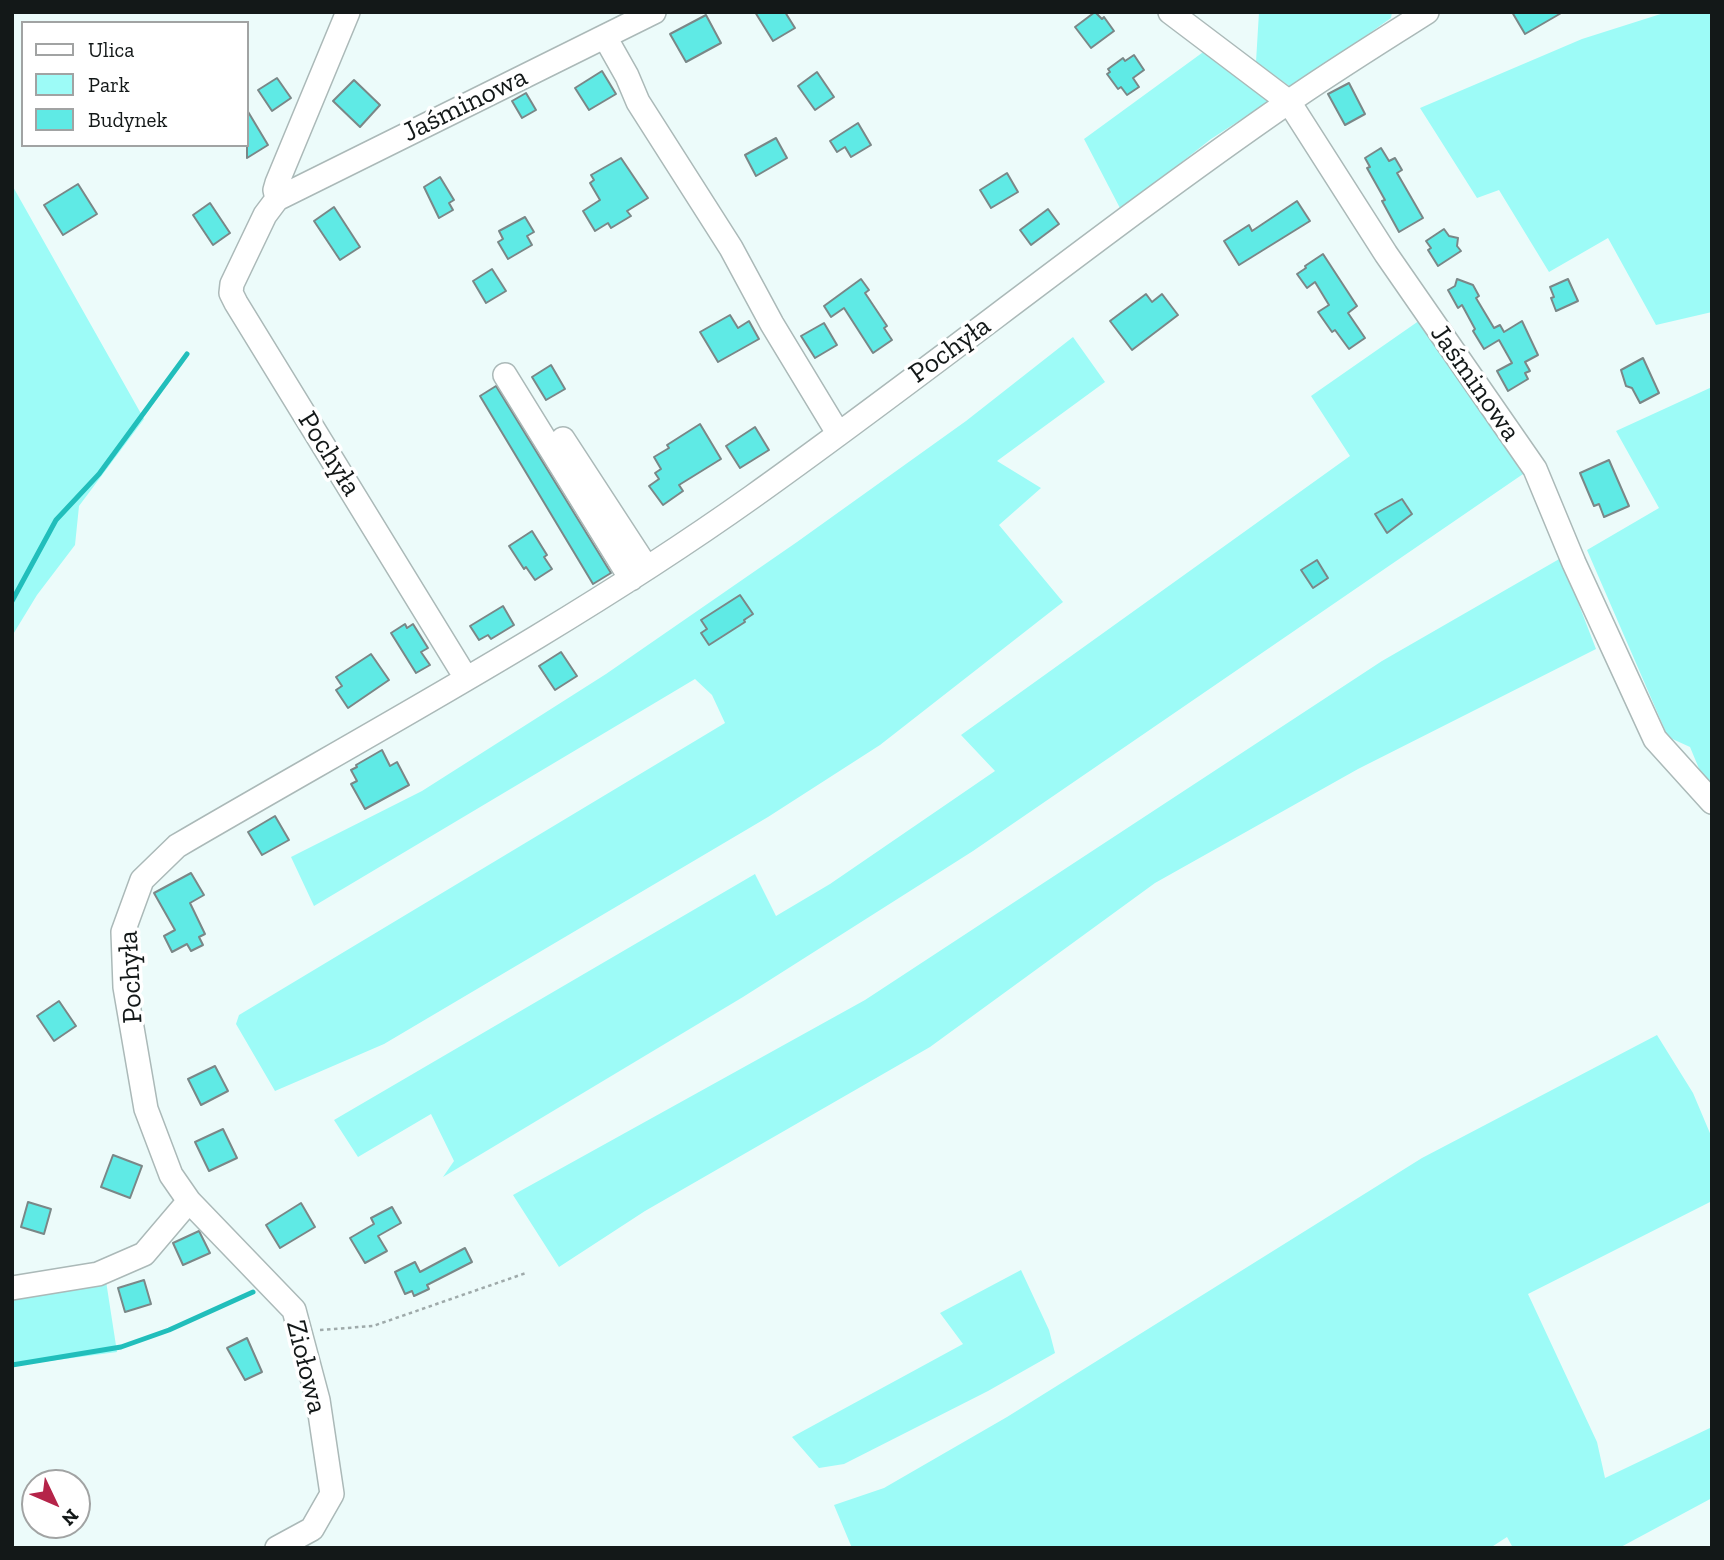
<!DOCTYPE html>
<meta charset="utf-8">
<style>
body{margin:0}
#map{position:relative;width:1724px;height:1560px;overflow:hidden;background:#ecfbfa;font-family:"Zilla Slab",serif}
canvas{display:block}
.frame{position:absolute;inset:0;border:14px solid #131818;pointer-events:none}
.legend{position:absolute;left:21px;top:21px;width:228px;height:126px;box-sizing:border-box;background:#fff;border:2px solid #a1a3a3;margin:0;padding:9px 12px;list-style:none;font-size:21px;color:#131818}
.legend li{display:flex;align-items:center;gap:14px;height:35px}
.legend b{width:35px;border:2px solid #a1a3a3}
.north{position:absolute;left:21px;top:1469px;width:70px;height:70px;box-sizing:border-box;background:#fff;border:2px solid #a1a3a3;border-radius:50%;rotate:134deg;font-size:19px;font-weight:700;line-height:28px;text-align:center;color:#131818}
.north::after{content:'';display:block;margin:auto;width:24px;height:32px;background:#b52449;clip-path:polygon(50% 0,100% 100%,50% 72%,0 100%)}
</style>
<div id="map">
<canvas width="1724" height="1560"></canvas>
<div class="frame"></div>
<ul class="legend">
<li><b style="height:9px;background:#fff"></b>Ulica</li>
<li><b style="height:19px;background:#9dfbf7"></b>Park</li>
<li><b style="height:19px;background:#5feae5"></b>Budynek</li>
</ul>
<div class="north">N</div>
</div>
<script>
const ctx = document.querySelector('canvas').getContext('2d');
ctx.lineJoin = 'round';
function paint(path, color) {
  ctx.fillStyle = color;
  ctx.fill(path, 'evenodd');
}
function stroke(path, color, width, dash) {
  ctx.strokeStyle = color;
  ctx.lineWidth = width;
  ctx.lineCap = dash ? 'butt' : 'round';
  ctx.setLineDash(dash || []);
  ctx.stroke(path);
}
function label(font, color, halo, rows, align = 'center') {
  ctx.font = font + ' "Zilla Slab",serif';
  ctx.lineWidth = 7;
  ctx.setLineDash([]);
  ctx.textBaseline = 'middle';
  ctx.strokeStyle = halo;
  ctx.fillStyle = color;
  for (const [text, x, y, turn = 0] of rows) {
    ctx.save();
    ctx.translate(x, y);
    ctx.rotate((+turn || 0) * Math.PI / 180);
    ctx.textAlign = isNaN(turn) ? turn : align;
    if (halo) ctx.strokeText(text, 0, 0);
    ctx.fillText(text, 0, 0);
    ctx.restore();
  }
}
paint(new Path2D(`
 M1259,12H1392L1391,18L1292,88L1256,62Z
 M1667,12H1712V312L1656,325L1608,238L1549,272L1499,190L1477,198L1420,108L1582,39Z
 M1206,50L1274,98L1211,139L1121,210L1084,139Z
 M12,185L144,419L79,506L75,545L37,595L12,636Z
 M1423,318L1526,472L973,851L743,997L443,1177L454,1161L431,1114L358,1157L334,1120L755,874L776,916L830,884L995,771L961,735L1350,456L1311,396Z
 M1073,337L1105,382L997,461L1041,488L999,525L1063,602L880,745L768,817L384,1044L275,1091L236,1024L239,1015L725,723L712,695L695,679L314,906L291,857L422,791L606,674L797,542L966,421Z
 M1712,387V789L1705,783L1690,747L1668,737L1587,550L1659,508L1616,431Z
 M1561,558L1596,649L1358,769L1155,883L930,1047L645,1211L559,1267L513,1195L865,1000L1382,661Z
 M1657,1035L1693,1093L1712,1138V1201L1528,1294L1597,1442L1605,1478L1712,1427V1498L1619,1548H1513L1507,1537L1490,1548H852L834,1505L884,1488L1007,1417L1422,1158Z
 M1021,1270L1049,1330L1055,1353L988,1391L844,1464L819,1468L792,1437L963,1344L940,1313Z
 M106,1281L117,1352L12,1366V1293Z`), '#9dfbf7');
stroke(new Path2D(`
 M12,601L56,520L99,474L187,354
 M12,1365L121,1347L169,1330L253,1292`), '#21bebb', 5);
const building = new Path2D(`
 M755,12H785L795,28L773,41Z
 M1095,12L1102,19L1104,17L1114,31L1091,48L1075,27Z
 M1512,12H1563L1525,34Z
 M706,15L721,43L686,62L670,34Z
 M1134,55L1144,70L1133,78L1139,87L1127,95L1121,87L1118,89L1107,74L1110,72L1108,69L1123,58L1125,61Z
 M602,71L616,94L589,110L575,88Z
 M817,72L834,97L815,110L798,86Z
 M277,78L291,98L272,111L258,90Z
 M354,80L380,105L360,127L333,101Z
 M1349,83L1365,114L1345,125L1328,94Z
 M526,93L536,110L522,118L512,101Z
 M247,110L268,145L247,158Z
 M858,123L871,145L851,157L845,147L837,152L830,141Z
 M776,138L787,158L756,176L745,155Z
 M1381,148L1389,161L1395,158L1402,170L1397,173L1423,218L1399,232L1382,201L1385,200L1367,168L1370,167L1365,158Z
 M621,158L648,198L627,211L631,216L611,228L608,223L595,231L583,211L600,200L590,183L594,180L591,175Z
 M1007,173L1018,192L991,208L980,190Z
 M440,177L454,200L449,203L453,210L439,218L424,187Z
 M78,184L97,214L63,235L44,205Z
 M1297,201L1310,221L1239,265L1224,241L1249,225L1252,231Z
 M210,203L230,233L213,245L193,215Z
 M334,207L360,247L340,260L314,221Z
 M1048,209L1059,224L1031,245L1020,230Z
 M525,217L534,232L527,236L532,245L508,259L498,242L503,239L499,231Z
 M1444,229L1449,236L1458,238L1457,246L1461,251L1438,266L1428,250L1431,248L1426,241Z
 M1323,254L1357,306L1348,313L1365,338L1349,349L1335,330L1332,332L1318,312L1329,305L1315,282L1307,288L1297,274L1306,268L1305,266Z
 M492,269L506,291L486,303L473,281Z
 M861,279L869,290L865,293L887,326L884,328L892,340L873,353L844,308L831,317L824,306Z
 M1457,279L1473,285L1479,296L1476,298L1494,328L1500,325L1504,332L1522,321L1538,355L1525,362L1530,371L1525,373L1528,379L1508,391L1497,371L1512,363L1499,340L1484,349L1473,331L1475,329L1462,305L1458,308L1448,290L1455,286Z
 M1568,279L1578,301L1556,311L1551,298L1554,297L1550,287Z
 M1146,294L1152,302L1162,294L1178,315L1132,350L1110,321Z
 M730,315L738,328L749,321L759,339L718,362L700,332Z
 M824,323L837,345L815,358L801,336Z
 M1643,358L1659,393L1640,403L1632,388L1626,386L1621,370Z
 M551,365L565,389L546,400L532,377Z
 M496,386L611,573L593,584L480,396Z
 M700,424L721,459L679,485L683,491L663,505L649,486L659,479L655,473L661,469L654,457L669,448L667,445Z
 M755,427L769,450L740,468L726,446Z
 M1609,460L1629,506L1604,517L1599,504L1594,506L1580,473Z
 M1402,499L1412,514L1387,533L1375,514Z
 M532,531L547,555L544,557L552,569L535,580L526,567L524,569L509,546Z
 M1317,560L1328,578L1313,588L1301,570Z
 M740,595L753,614L744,620L745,622L709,645L701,633L707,629L701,620Z
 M503,606L514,625L491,639L488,635L479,640L470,626Z
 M405,624L407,628L413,624L428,648L421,652L430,665L416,673L391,633Z
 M561,652L577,676L555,690L539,666Z
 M371,654L389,680L348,708L336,690L342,686L336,677Z
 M382,750L390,766L397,762L409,785L365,809L351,784L357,781L351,770L357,767L356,765Z
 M275,816L289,840L262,855L248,832Z
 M191,873L204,895L190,903L205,934L199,937L203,945L191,951L187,944L172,952L164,936L175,930L154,893Z
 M59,1001L76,1026L54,1041L37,1016Z
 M215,1066L228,1091L201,1105L188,1079Z
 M223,1129L237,1158L209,1171L195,1142Z
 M113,1155L142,1166L130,1198L101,1187Z
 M28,1202L51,1209L44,1234L21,1227Z
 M301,1203L315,1227L280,1248L266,1225Z
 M392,1207L401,1223L378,1236L387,1251L365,1263L350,1238L374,1224L371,1218Z
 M199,1231L210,1253L183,1265L173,1243Z
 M465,1248L472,1262L427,1285L429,1289L414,1296L412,1291L405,1294L395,1272L415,1262L420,1272Z
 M144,1280L151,1304L125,1312L118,1288Z
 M247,1338L262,1372L245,1380L227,1348Z`);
paint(building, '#5feae5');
stroke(building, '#7a8787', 2);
const minor = new Path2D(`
 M1170,12L1289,102L1386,254L1535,469L1574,563L1655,739L1712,802
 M605,37L627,76L638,102L731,248L772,324L838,433
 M277,199L275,190L277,183L348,12
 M505,375L631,579
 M563,439L647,568
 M466,678L236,303L231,293L232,284L265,215L277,199L654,12
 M12,1288L98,1274L144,1254L189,1201
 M277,1548L312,1529L332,1494L318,1400L294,1310L189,1201L171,1175L146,1109L125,987L123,932L142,880L177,846C370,733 569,627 752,497C932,369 1105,229 1287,103C1333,71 1380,42 1427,12`);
stroke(minor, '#abb9b8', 26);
stroke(new Path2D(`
 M320,1330L373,1326L526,1273`), '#9faaaa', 2.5, [3.5, 3.5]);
stroke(minor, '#fff', 23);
label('28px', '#131818', '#fff', [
 ["Jaśminowa",465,105,-26],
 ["Pochyła",950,350,-36],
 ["Jaśminowa",1475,383,55],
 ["Pochyła",329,454,58],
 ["Pochyła",131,977,-93],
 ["Ziołowa",306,1367,76]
]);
</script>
